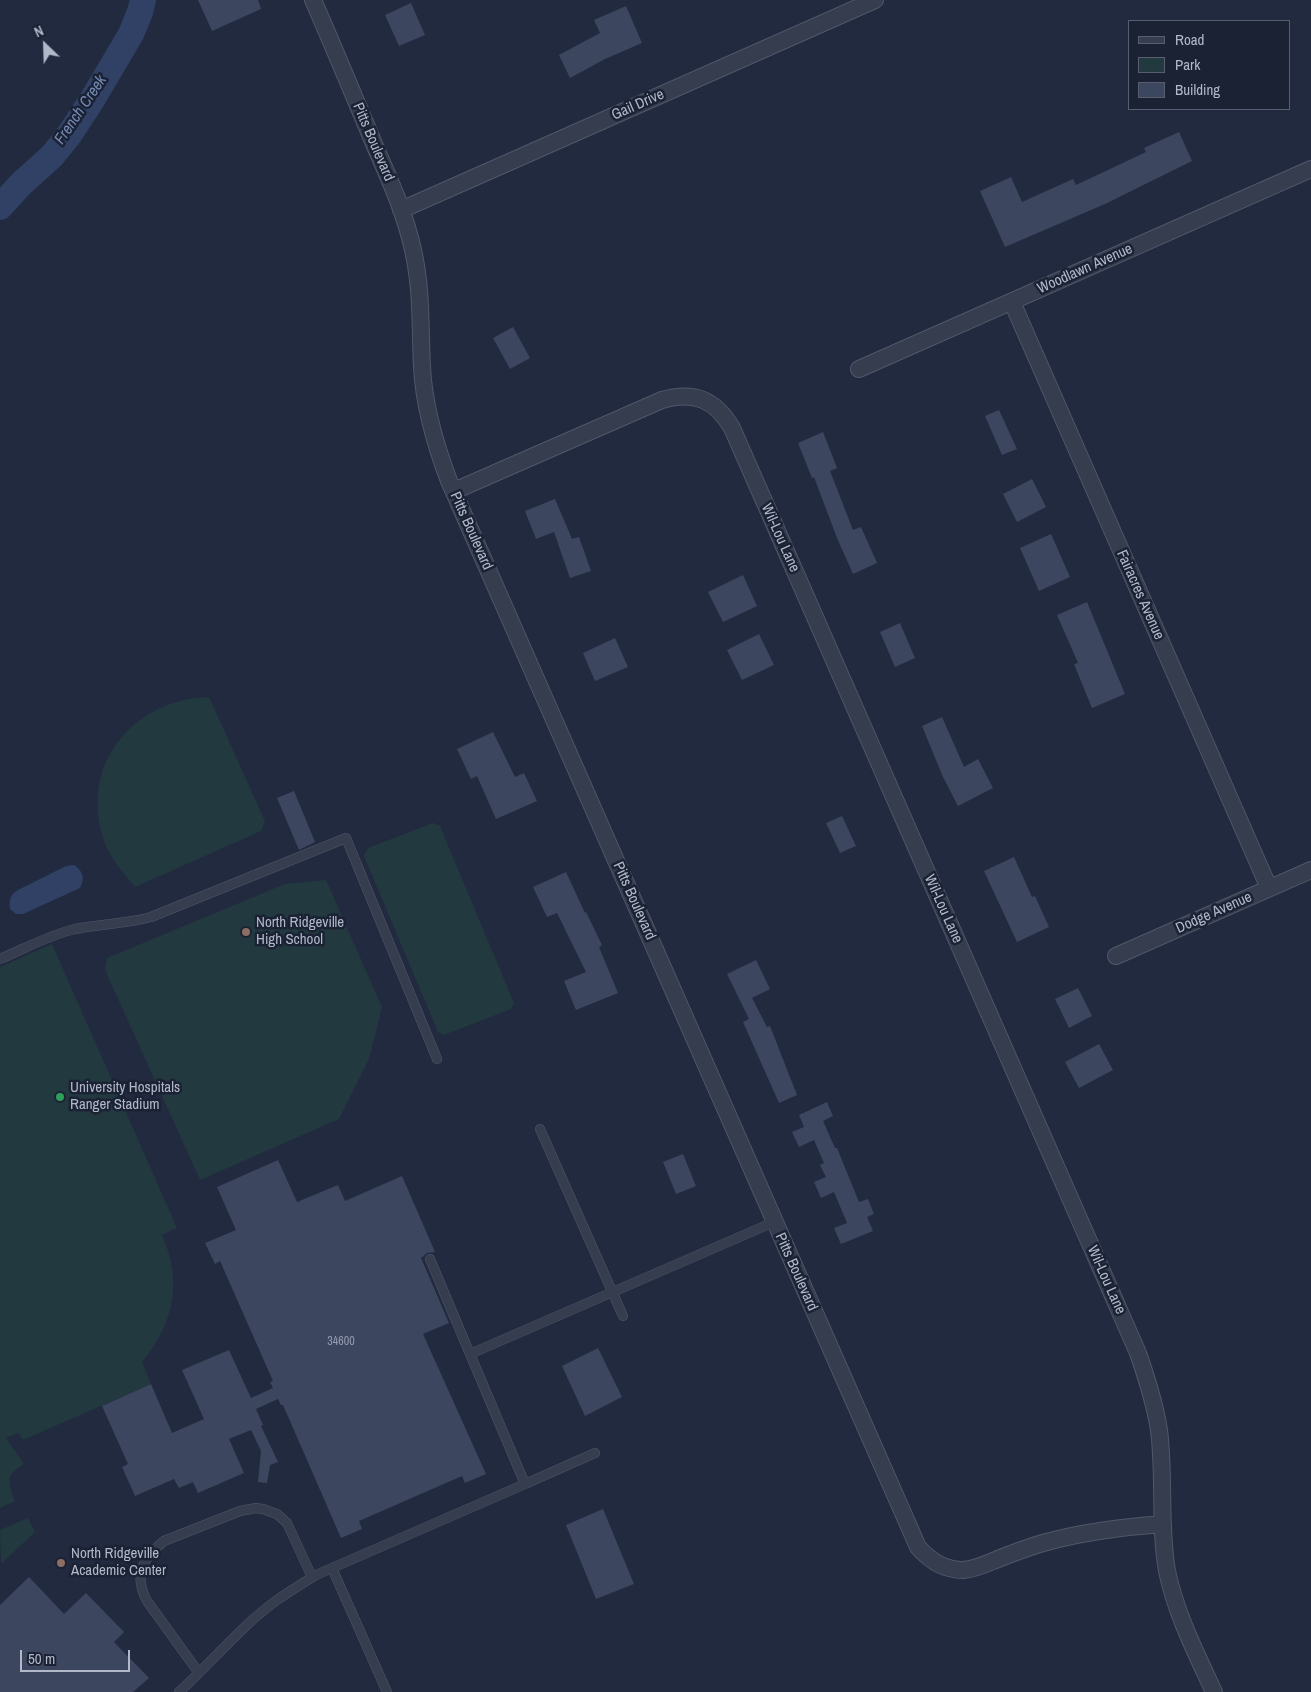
<!DOCTYPE html>
<style>
body{margin:0}
#map{position:relative;width:1311px;height:1692px;overflow:hidden;background:#212a3f;font-family:"Archivo Narrow",sans-serif}
canvas{display:block}
.legend{position:absolute;left:1128px;top:20px;width:162px;height:90px;box-sizing:border-box;background:#1a2234;border:1px solid #565e70;margin:0;padding:6px 9px;list-style:none;font-size:15px;color:#b1b8ca}
.legend li{display:flex;align-items:center;gap:10px;height:25px}
.legend b{width:25px;border:1px solid #565e70}
.north{position:absolute;left:20px;top:20px;width:50px;height:50px;-webkit-text-stroke:4px #1a2234;paint-order:stroke;rotate:336deg;font-size:14px;font-weight:700;line-height:20px;text-align:center;color:#b1b8ca}
.north::after{content:'';display:block;margin:auto;width:18px;height:22px;background:#b1b8ca;clip-path:polygon(50% 0,100% 100%,50% 72%,0 100%)}
.scale{position:absolute;left:20px;top:1650px;width:110px;height:22px;box-sizing:border-box;border:2px solid #b1b8ca;border-top:0;padding-left:6px;font-size:15px;line-height:18px;white-space:nowrap;color:#b1b8ca;-webkit-text-stroke:4px #1a2234;paint-order:stroke}
</style>
<div id="map">
<canvas width="1311" height="1692"></canvas>
<ul class="legend">
<li><b style="height:6px;background:#353d4f"></b>Road</li>
<li><b style="height:14px;background:#233940"></b>Park</li>
<li><b style="height:14px;background:#3d465f"></b>Building</li>
</ul>
<div class="north">N</div>
<div class="scale">50 m</div>
</div>
<script>
const ctx = document.querySelector('canvas').getContext('2d');
ctx.lineJoin = 'round';
function paint(path, color) {
  ctx.fillStyle = color;
  ctx.fill(path, 'evenodd');
}
function stroke(path, color, width, dash) {
  ctx.strokeStyle = color;
  ctx.lineWidth = width;
  ctx.lineCap = dash ? 'butt' : 'round';
  ctx.setLineDash(dash || []);
  ctx.stroke(path);
}
function label(font, color, halo, rows, align = 'center') {
  ctx.font = font + ' "Archivo Narrow",sans-serif';
  ctx.lineWidth = 5;
  ctx.setLineDash([]);
  ctx.textBaseline = 'middle';
  ctx.strokeStyle = halo;
  ctx.fillStyle = color;
  for (const [text, x, y, turn = 0] of rows) {
    ctx.save();
    ctx.translate(x, y);
    ctx.rotate((+turn || 0) * Math.PI / 180);
    ctx.textAlign = isNaN(turn) ? turn : align;
    if (halo) ctx.strokeText(text, 0, 0);
    ctx.fillText(text, 0, 0);
    ctx.restore();
  }
}
paint(new Path2D(`
 M209,697L265,821L261,831L135,887C124,873 111,860 105,843C77,767 132,699 209,697Z
 M433,823L440,826L514,1003L511,1009L444,1035L438,1032L364,856L368,848Z
 M326,880L382,1007L369,1059L339,1119L200,1180L105,970L107,958L285,884Z
 M52,944L177,1228L162,1235C183,1282 174,1323 142,1362L151,1384L23,1440L18,1433L6,1438L24,1464C5,1475 8,1483 15,1501L0,1508V967Z
 M28,1518L35,1532L1,1564L0,1530Z`), '#233940');
paint(new Path2D(`
 M74,865C83,871 85,878 80,888L23,914H16L10,909C9,899 10,895 18,890L66,866Z`), '#314166');
stroke(new Path2D(`
 M0,207L21,184L52,156L69,135L92,100L131,34L140,12L143,0`), '#314166', 26);
paint(new Path2D(`
 M198,0H258L261,9L212,31Z
 M411,3L425,35L399,46L385,15Z
 M626,6L642,43L605,59L570,78L559,55L600,33L594,20Z
 M1179,132L1192,161L1105,204L1005,247L980,191L1011,177L1022,202L1073,179L1076,185L1146,152L1144,148Z
 M513,327L530,358L510,369L493,338Z
 M999,410L1017,449L1002,455L985,416Z
 M823,432L837,468L830,471L853,530L861,527L877,563L853,574L837,538L814,477L812,478L798,443Z
 M1032,479L1046,507L1017,522L1003,494Z
 M555,499L572,539L579,537L591,571L570,578L554,532L536,539L525,511Z
 M1051,534L1070,577L1039,591L1020,548Z
 M743,575L757,606L723,622L708,592Z
 M1087,602L1125,694L1092,708L1074,664L1078,663L1057,615Z
 M900,623L915,658L895,667L880,632Z
 M759,634L774,665L742,680L727,650Z
 M615,638L628,667L595,681L583,653Z
 M942,717L964,767L978,759L993,788L958,806L943,777L922,726Z
 M493,732L515,777L524,773L537,801L496,819L477,776L471,779L457,749Z
 M294,791L315,842L299,850L277,798Z
 M842,816L856,846L840,853L826,823Z
 M1014,857L1032,897L1035,896L1049,927L1017,942L984,871Z
 M566,872L585,913L586,912L602,945L599,947L618,993L576,1010L564,981L586,972L557,913L547,917L533,887Z
 M756,960L770,989L752,998L767,1027L770,1026L797,1095L779,1103L743,1022L749,1019L727,974Z
 M1078,988L1092,1016L1069,1028L1055,999Z
 M1099,1044L1113,1070L1079,1088L1065,1062Z
 M827,1102L833,1116L823,1121L835,1148H837L859,1202L868,1199L874,1214L867,1217L873,1231L841,1244L834,1228L847,1223L834,1192L821,1198L814,1182L826,1177L820,1165L824,1163L814,1140L799,1147L792,1132L804,1127L799,1115Z
 M683,1154L696,1186L676,1194L663,1162Z
 M278,1160L297,1202L338,1185L345,1201L402,1176L435,1252L427,1253L421,1258L449,1323L423,1334L486,1474L465,1483L462,1476L359,1521L362,1529L341,1538L283,1405H281L278,1399L256,1409L263,1425L261,1426L278,1462L270,1465L267,1483L258,1482L261,1451L251,1430L229,1439L244,1473L198,1493L193,1482L179,1488L174,1479L135,1496L122,1467L128,1464L102,1406L151,1384L172,1433L204,1419L182,1370L229,1350L251,1398L273,1388L270,1382L273,1381L220,1261L215,1264L205,1243L236,1230L217,1187Z
 M598,1348L622,1397L585,1416L562,1366Z
 M603,1509L634,1584L596,1599L566,1525Z
 M29,1577L64,1614L86,1593L124,1632L114,1642L149,1678L133,1692H0V1605Z`), '#3d465f');
const service = new Path2D(`
 M0,959C24,949 49,935 75,929C100,924 126,924 151,917L346,838L437,1059
 M540,1129L623,1316
 M430,1259L470,1354
 M525,1484L595,1453
 M332,1568L387,1692
 M199,1673L147,1601C133,1575 143,1558 164,1541L240,1511L256,1508L263,1509L277,1514L287,1523L312,1577
 M179,1692C212,1662 241,1626 277,1600C290,1591 303,1583 316,1575L525,1484L470,1354L774,1222`);
const minor = new Path2D(`
 M313,0C334,48 354,96 374,144C389,178 405,213 413,250C422,289 420,328 422,367C424,407 435,444 449,481L918,1547C930,1561 944,1570 963,1570C977,1569 990,1562 1003,1557C1016,1552 1029,1547 1043,1543C1082,1532 1122,1527 1163,1524
 M401,210L875,0
 M1012,302L1269,888
 M859,369L1311,169
 M454,491L662,400C694,391 715,399 732,428L1138,1353C1147,1379 1155,1404 1159,1430C1165,1477 1159,1525 1167,1571C1176,1614 1196,1653 1214,1692
 M1116,956L1311,870`);
stroke(service, '#50586a', 10);
stroke(minor, '#50586a', 18);
stroke(service, '#353d4f', 9);
stroke(minor, '#353d4f', 16);
for (const [x, y, r, color] of [
 [246,932,5,"#8d6e63"],
 [60,1097,5,"#2e9e5b"],
 [61,1563,5,"#8d6e63"]
]) {
  const dot = new Path2D();
  dot.arc(x, y, r, 0, 2 * Math.PI);
  ctx.fillStyle = color;
  ctx.fill(dot);
  stroke(dot, '#1a2234', 2);
}
label('12px', '#949caf', null, [
 ["34600",341,1342]
]);
label('15px', '#b1b8ca', '#1a2234', [
 ["Gail Drive",638,105,-24],
 ["Pitts Boulevard",373,142,67],
 ["Woodlawn Avenue",1085,269,-24],
 ["Pitts Boulevard",471,531,66],
 ["Wil-Lou Lane",780,538,66],
 ["Fairacres Avenue",1140,595,66],
 ["Pitts Boulevard",634,901,66],
 ["Wil-Lou Lane",943,909,66],
 ["Dodge Avenue",1214,913,-24],
 ["Pitts Boulevard",796,1272,66],
 ["Wil-Lou Lane",1106,1280,66]
]);
label('15px', '#b1b8ca', '#1a2234', [
 ["North Ridgeville",256,923],
 ["High School",256,940],
 ["University Hospitals",70,1088],
 ["Ranger Stadium",70,1105],
 ["North Ridgeville",71,1554],
 ["Academic Center",71,1571]
], 'left');
label('italic 16px', '#7589b5', '#1a2234', [
 ["French Creek",81,110,-56]
]);
</script>
